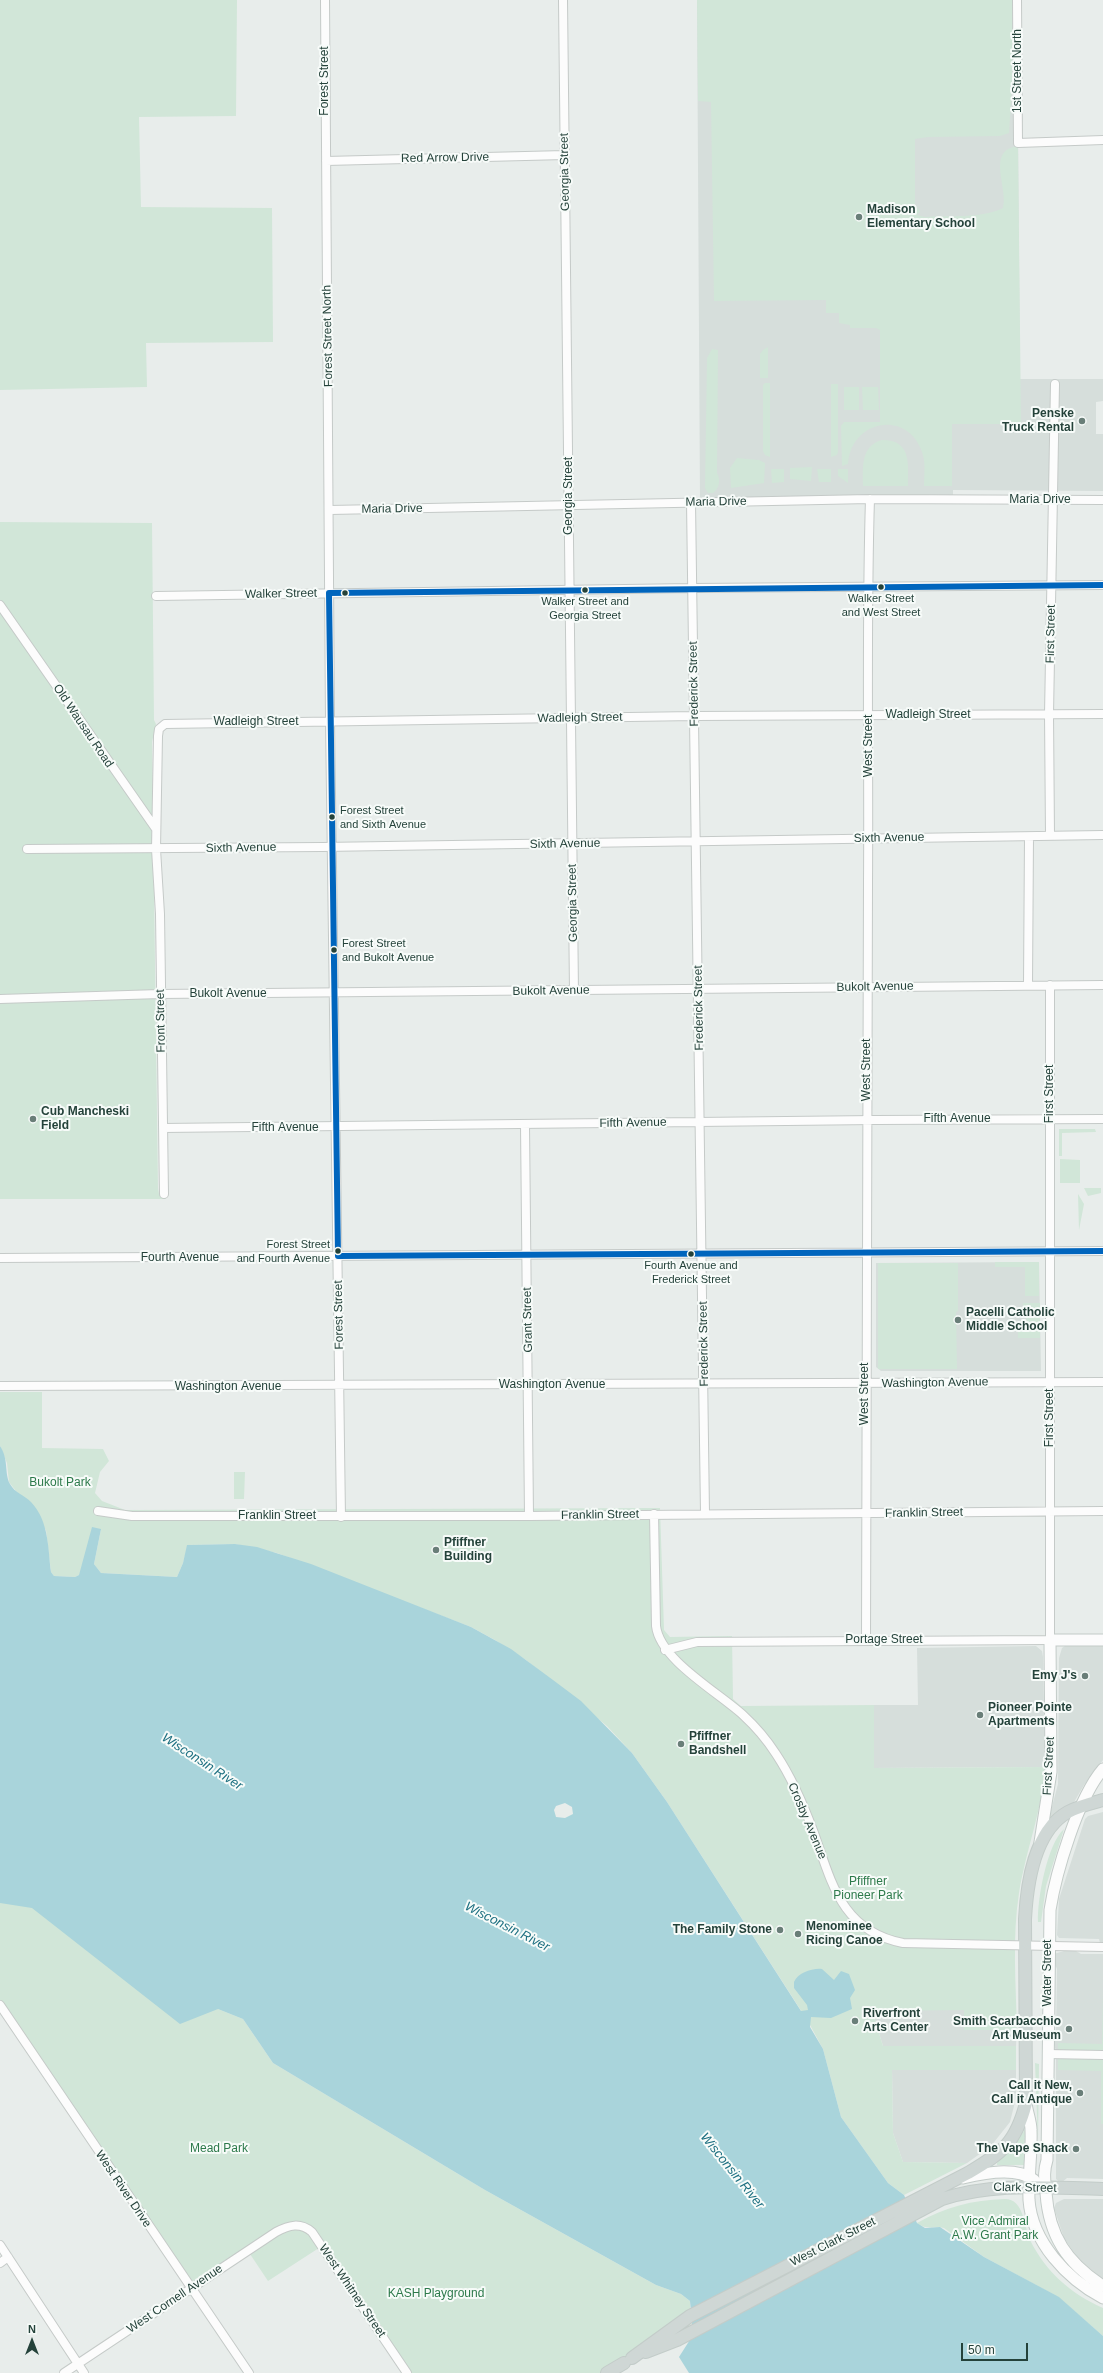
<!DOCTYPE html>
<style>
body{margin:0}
#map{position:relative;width:1103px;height:2373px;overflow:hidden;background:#e8edeb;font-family:Helvetica,sans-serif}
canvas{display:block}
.north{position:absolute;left:12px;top:2321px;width:40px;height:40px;-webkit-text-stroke:3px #f7fbf9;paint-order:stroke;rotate:0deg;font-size:11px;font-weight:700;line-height:16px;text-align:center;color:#24423a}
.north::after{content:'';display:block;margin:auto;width:14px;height:18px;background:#24423a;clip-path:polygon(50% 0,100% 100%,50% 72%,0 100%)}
.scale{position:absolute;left:961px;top:2343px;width:67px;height:18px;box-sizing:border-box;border:2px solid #24423a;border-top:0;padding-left:5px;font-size:12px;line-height:14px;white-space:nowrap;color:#24423a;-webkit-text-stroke:3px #f7fbf9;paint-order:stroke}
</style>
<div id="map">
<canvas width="1103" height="2373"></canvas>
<div class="north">N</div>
<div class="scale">50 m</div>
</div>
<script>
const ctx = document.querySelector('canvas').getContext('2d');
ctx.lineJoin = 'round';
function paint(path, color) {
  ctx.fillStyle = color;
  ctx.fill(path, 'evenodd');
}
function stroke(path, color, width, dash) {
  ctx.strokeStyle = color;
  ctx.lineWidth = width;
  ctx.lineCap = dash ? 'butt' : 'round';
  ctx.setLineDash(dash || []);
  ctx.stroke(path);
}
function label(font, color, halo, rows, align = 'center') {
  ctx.font = font + ' Helvetica,sans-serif';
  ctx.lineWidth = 4;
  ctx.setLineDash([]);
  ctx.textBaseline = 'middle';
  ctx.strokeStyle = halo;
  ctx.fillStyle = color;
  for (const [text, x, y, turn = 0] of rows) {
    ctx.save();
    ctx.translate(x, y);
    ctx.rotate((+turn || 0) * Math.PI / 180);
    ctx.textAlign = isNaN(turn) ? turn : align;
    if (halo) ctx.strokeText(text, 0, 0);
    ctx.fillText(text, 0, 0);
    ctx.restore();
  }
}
paint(new Path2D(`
 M697,0H1017L1020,379H1103V401L1096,402V434H1103V491L953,490V499L700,502Z
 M1039,1262L1041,1371H881L876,1367V1263Z
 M1036,1646L1042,1651L1043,1657L1045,1767L874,1768V1705H918L917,1648Z
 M1065,1646H1103V1760L1084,1785L1073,1804L1046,1829L1058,1784L1059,1658L1062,1648Z
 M1103,1812V1943H1100L1099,1939L1059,1938L1057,1935L1059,1899L1085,1819L1088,1816Z
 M1067,1950L1076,1951L1081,1954H1103V2179L1067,2178L1061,2183L1056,2179V2051L1053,2041L1056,2031L1057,1969L1054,1962V1954Z
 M872,2010H964V2030H1017L1016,2046H883Z
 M892,2070H1016V2098L1010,2122L991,2146L967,2163L903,2162L893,2133Z
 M1064,2199H1103V2279L1079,2260L1064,2238L1054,2208L1056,2203Z`), '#d6dedb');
paint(new Path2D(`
 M0,0H237L236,116L139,117L141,207L272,208L273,342L146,343L147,387L0,390Z
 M697,0H1012V86L1009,133L1000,136L928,137L915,139V205L920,211L917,215L925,217C950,215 980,219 1003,208C1009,189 985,150 1018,146L1021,424H952V486H924C924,475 926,462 922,452C907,409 851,420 848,464L842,466L841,426L844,422H880V330L876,328H850V325L839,323V313H826V300L714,301L711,102L698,101Z
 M768,347V378H760V354L763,350Z
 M712,349L718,350L717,473C721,480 719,489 713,493H708L705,488L707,358Z
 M765,383H770V457L765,455L763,451V385Z
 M831,384H838V452L837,455L831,457Z
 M844,387H859V410H844Z
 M862,387H878L879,410H863Z
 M882,440C912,440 908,464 908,486H863C863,468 860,446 882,440Z
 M737,458L759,460L765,463L764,483L731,488L730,468Z
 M812,467L811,481L790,479V468Z
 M784,469V482L772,483L771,469Z
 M817,469H831V482H819Z
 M838,469H848V483L838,476Z
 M0,522L152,523L154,720L156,724L152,742L158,1188L159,1194L166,1196V1199H0Z
 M1059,1129H1095L1096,1132L1062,1133V1156H1059Z
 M1060,1159L1080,1160V1183H1060Z
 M1084,1188H1101V1193L1088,1196Z
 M1078,1194L1084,1204L1079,1230Z
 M995,1262H1039V1296H1025V1267H995Z
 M878,1263H958V1311L956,1312L957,1369H878Z
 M1023,1303H1040V1338H1018V1330H1027L1026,1316H1023Z
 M0,1392H42V1448L103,1449L109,1461L100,1472L95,1493L102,1501L125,1510L660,1508L664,1630L670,1637L732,1636L733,1699L741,1706L874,1705V1768L1045,1767C1042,1811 1026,1850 1019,1893C1012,1937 1016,1985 1017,2030H964V2010L872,2011L883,2046H1016V2070H892L893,2133L903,2162L967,2163L904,2195L888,2183L841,2117L823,2049L809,2023L667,1802L632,1753L607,1726L526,1660L495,1640L471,1627L277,1553L235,1544L188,1545L183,1563L177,1577L101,1573L94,1564L101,1529L79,1575L75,1577L54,1576L51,1572L46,1530L9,1482L7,1463L0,1446Z
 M234,1472H245L244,1499H234Z
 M1064,1829L1046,1886L1041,1922H1038C1037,1900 1047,1844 1064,1829Z
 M0,1888L218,2009L243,2019L273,2063L485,2190L656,2285L681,2294L690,2301V2316L607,2373H407L322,2246L268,2281L248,2251L191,2289L0,2005Z
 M1103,1990V2124H1101V2071L1058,2070V2043L1102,2044Z
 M1035,2063L1039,2064L1038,2141Z
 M1025,2129L1024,2165H997V2163L1016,2144Z
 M1005,2199C1024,2199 1024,2226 1030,2240C1046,2272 1071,2294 1103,2308V2336L1058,2297L984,2257L944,2228C934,2226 925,2230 917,2223C945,2207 972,2200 1005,2199Z`), '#d1e6d8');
paint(new Path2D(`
 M0,1446C9,1459 4,1473 10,1484C15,1493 24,1495 31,1502C49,1521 48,1548 51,1572L54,1576L75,1577L79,1575L92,1527L101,1529L94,1564L101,1573L177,1577L183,1563L187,1545L235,1544L257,1547L311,1564L471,1627L511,1649L553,1680L581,1701L632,1753L667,1802L801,2011L808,2010L807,2005L794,1988V1982C798,1973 812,1968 822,1969L834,1980L841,1971L849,1974L855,1990L850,1998L852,2009L831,2018L811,2017L810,2027L823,2049L841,2117L888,2183L904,2195L917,2223L925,2228L940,2227L984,2257L1059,2297L1103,2336V2373H689L679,2357L693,2335L690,2301L681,2294L656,2285L485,2190L273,2063L243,2019L218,2009L180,2024L32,1908L0,1903ZM565,1803L572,1807L573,1814L565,1818L556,1817L554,1810L556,1806Z`), '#a9d4db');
const street = new Path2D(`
 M325,0L330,721L341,1517
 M563,0L574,991
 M1017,0L1018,143L1103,140
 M326,161L565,155
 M691,502L705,1513
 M330,510L870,499L1103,500
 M156,596L692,588L1103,585
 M0,605L156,829
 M1050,836L1049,714L1055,384
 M27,849L322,847L1103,835
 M1028,985L1029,837
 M0,999L160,994L1103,985
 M525,1125L529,1516
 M163,1128L875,1120L1103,1119
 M164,1194L160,914L156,849L158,736L159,729L165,724L695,716L1103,714
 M0,1258L1103,1251
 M0,1386L1103,1382
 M98,1511L132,1516H529L1103,1511
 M654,1514L656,1626C660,1660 718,1692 743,1715C755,1726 767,1740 776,1754C792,1778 804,1806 814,1833C832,1884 842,1931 903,1943L1103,1947
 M866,1640C866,1388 867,1136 868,883C869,755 866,627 870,499
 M665,1650L697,1642L1050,1640V985
 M0,2005L249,2373
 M1047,2054L1103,2055
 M0,2245L84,2373
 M0,2263L8,2257
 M64,2373L276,2232C289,2225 300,2222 312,2232L407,2373`);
const secondary = new Path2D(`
 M1103,1769C1078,1798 1056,1872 1050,1910L1047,2160C1043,2173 1045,2181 1046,2193C1049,2236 1067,2263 1103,2286
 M1040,1842L1051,1772L1050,1640H1103
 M1026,2103C1027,2112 1031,2121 1031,2130C1032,2153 1028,2177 1029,2200C1032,2242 1067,2279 1103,2298
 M963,2178C983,2173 1016,2166 1034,2180`);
const primary = new Path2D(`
 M646,2352L677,2340L942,2199C996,2182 1047,2188 1103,2189
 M632,2358L690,2316L968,2173C1002,2153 1016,2143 1026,2103L1025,1919C1027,1883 1034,1831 1068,1812C1079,1806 1092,1803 1103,1800
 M607,2373L624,2363`);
stroke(street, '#c5cac8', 10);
stroke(secondary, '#c3cbc8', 13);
stroke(primary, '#c3ccc9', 14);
stroke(street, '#fcfcfc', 8);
stroke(secondary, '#fcfcfc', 11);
stroke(primary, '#cfd7d5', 12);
stroke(new Path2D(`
 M1103,585L329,593L338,1256L1103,1251`), '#0065bd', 6);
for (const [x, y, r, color] of [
 [859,217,4,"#697e78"],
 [1082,421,4,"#697e78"],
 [881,587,3.5,"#24423a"],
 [585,590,3.5,"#24423a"],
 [345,593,3.5,"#24423a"],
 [332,817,3.5,"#24423a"],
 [334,950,3.5,"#24423a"],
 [33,1119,4,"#697e78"],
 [338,1251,3.5,"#24423a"],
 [691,1254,3.5,"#24423a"],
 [958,1320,4,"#697e78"],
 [436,1550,4,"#697e78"],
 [1085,1676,4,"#697e78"],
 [980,1715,4,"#697e78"],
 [681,1744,4,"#697e78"],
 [780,1930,4,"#697e78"],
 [798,1934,4,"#697e78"],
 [855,2021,4,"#697e78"],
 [1069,2029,4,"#697e78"],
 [1080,2093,4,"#697e78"],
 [1076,2149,4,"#697e78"]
]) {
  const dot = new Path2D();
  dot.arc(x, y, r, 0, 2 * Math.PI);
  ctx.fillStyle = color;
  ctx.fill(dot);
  stroke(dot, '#f7fbf9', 1.5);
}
label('11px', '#24423a', '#f7fbf9', [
 ["Walker Street",881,599],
 ["and West Street",881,613],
 ["Walker Street and",585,602],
 ["Georgia Street",585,616],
 ["Forest Street",340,811,"left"],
 ["and Sixth Avenue",340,825,"left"],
 ["Forest Street",342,944,"left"],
 ["and Bukolt Avenue",342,958,"left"],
 ["Forest Street",330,1245,"right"],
 ["and Fourth Avenue",330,1259,"right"],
 ["Fourth Avenue and",691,1266],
 ["Frederick Street",691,1280]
]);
label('12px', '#24423a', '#f7fbf9', [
 ["1st Street North",1018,71,-90],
 ["Forest Street",325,81,-90],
 ["Red Arrow Drive",445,158,-1],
 ["Georgia Street",565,172,-91],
 ["Forest Street North",328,336,-91],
 ["Georgia Street",569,496,-90],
 ["Maria Drive",1040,500],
 ["Maria Drive",716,502,-1],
 ["Maria Drive",392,509,-1],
 ["Walker Street",281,594,-1],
 ["First Street",1051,634,-89],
 ["Frederick Street",694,684,-91],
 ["Wadleigh Street",928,715],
 ["Wadleigh Street",580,718,-1],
 ["Wadleigh Street",256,722],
 ["Old Wausau Road",83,726,56],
 ["West Street",869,746,-90],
 ["Sixth Avenue",889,838,-1],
 ["Sixth Avenue",565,844,-1],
 ["Sixth Avenue",241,848,-1],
 ["Georgia Street",573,903,-91],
 ["Bukolt Avenue",875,987,-1],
 ["Bukolt Avenue",551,991,-1],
 ["Bukolt Avenue",228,994],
 ["Frederick Street",699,1008,-91],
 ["Front Street",161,1021,-91],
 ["West Street",867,1070,-90],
 ["First Street",1050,1094,-90],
 ["Fifth Avenue",957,1119],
 ["Fifth Avenue",633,1123,-1],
 ["Fifth Avenue",285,1128],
 ["Fourth Avenue",180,1258],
 ["Forest Street",339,1315,-91],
 ["Grant Street",528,1320,-91],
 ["Frederick Street",704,1344,-91],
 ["Washington Avenue",935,1383,-1],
 ["Washington Avenue",552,1385],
 ["Washington Avenue",228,1387],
 ["West Street",865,1394,-90],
 ["First Street",1050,1418,-90],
 ["Franklin Street",924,1513,-1],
 ["Franklin Street",600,1515,-1],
 ["Franklin Street",277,1516],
 ["Portage Street",884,1640],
 ["First Street",1049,1766,-87],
 ["Crosby Avenue",807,1821,67],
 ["Water Street",1048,1973,-90],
 ["Clark Street",1025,2188,1],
 ["West River Drive",123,2189,56],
 ["West Clark Street",833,2242,-27],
 ["West Whitney Street",352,2291,56],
 ["West Cornell Avenue",175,2299,-34]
]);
label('bold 12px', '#24423a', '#f7fbf9', [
 ["Madison",867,210],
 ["Elementary School",867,224],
 ["Penske",1074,414,"right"],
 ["Truck Rental",1074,428,"right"],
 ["Cub Mancheski",41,1112],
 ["Field",41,1126],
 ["Pacelli Catholic",966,1313],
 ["Middle School",966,1327],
 ["Pfiffner",444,1543],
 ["Building",444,1557],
 ["Emy J's",1077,1676,"right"],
 ["Pioneer Pointe",988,1708],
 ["Apartments",988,1722],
 ["Pfiffner",689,1737],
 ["Bandshell",689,1751],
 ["Menominee",806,1927],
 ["Ricing Canoe",806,1941],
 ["The Family Stone",772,1930,"right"],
 ["Riverfront",863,2014],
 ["Arts Center",863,2028],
 ["Smith Scarbacchio",1061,2022,"right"],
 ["Art Museum",1061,2036,"right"],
 ["Call it New,",1072,2086,"right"],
 ["Call it Antique",1072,2100,"right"],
 ["The Vape Shack",1068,2149,"right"]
], 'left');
label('12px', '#2d7a4b', '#f7fbf9', [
 ["Bukolt Park",60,1483],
 ["Pfiffner",868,1882],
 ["Pioneer Park",868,1896],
 ["Mead Park",219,2149],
 ["Vice Admiral",995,2222],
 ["A.W. Grant Park",995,2236],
 ["KASH Playground",436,2294]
]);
label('italic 13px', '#1c6f80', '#f7fbf9', [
 ["Wisconsin River",202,1762,33],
 ["Wisconsin River",507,1927,27],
 ["Wisconsin River",732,2171,51]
]);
</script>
